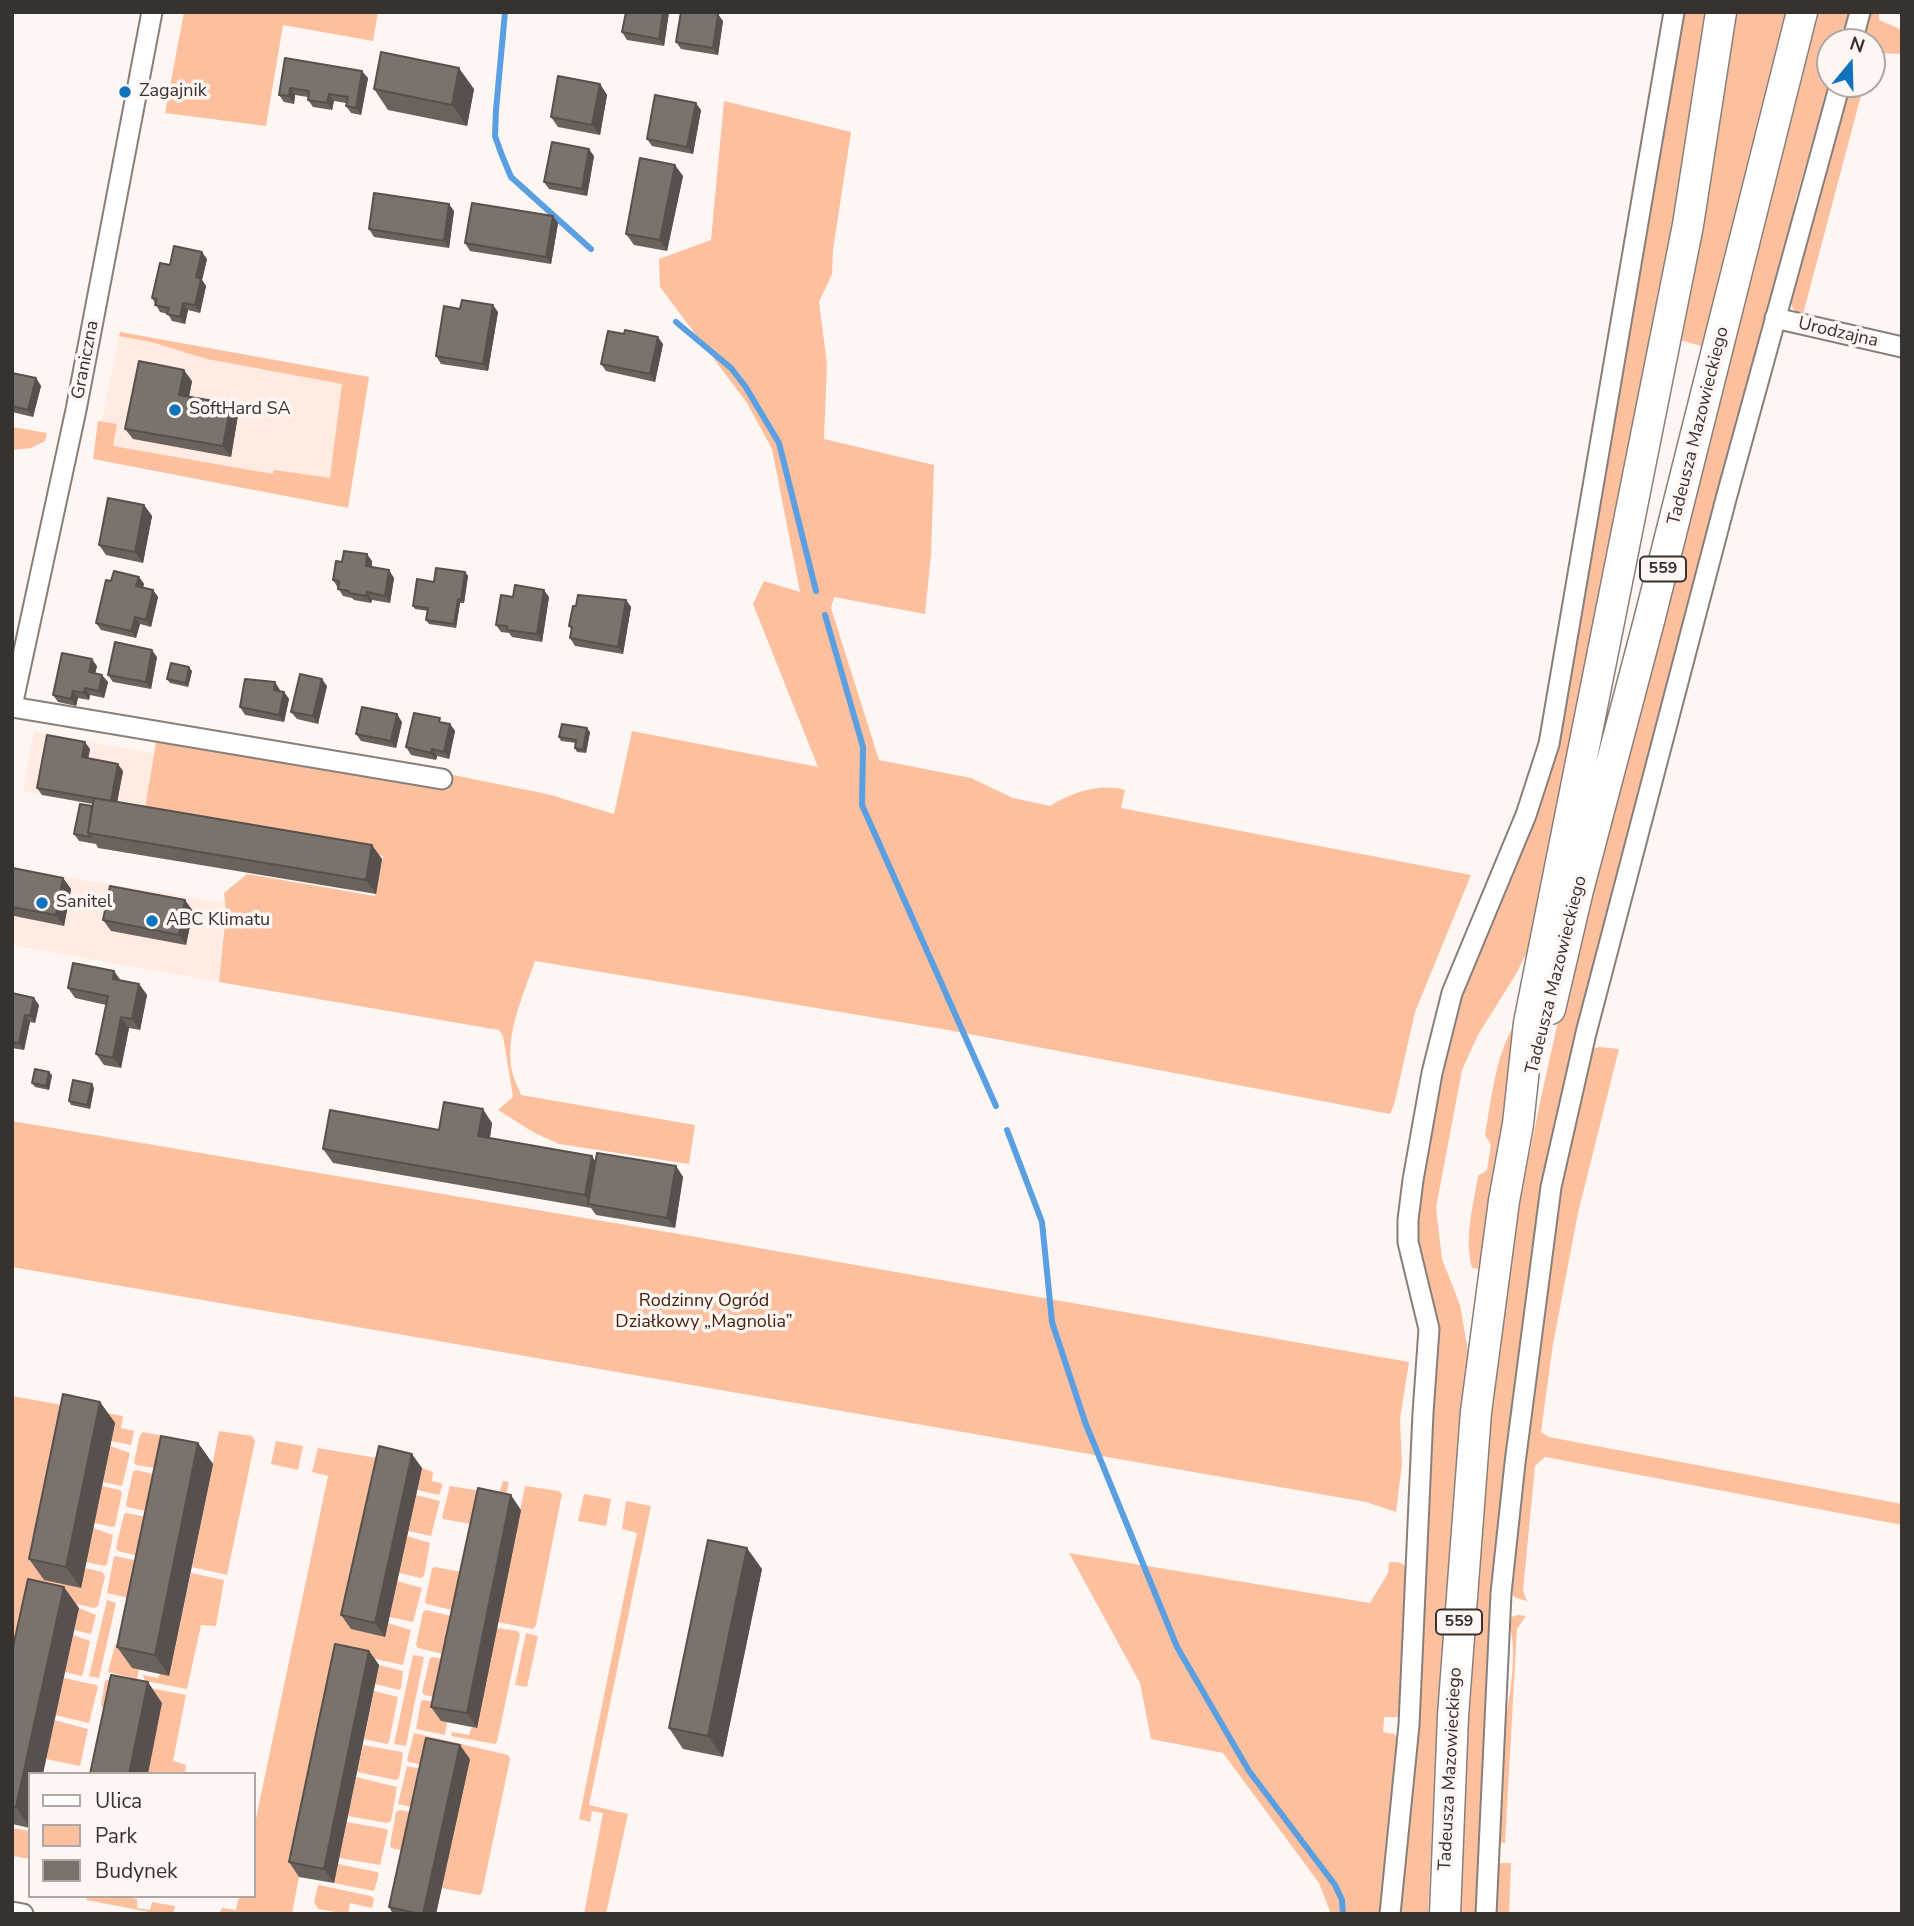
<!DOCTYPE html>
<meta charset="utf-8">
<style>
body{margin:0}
#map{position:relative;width:1914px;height:1926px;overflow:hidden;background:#fdf6f3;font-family:"Nunito Sans",sans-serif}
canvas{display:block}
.frame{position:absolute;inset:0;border:14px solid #36322f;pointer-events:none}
.legend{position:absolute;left:28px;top:1772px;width:228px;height:126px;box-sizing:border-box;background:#fdf6f3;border:2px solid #ada8a5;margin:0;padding:9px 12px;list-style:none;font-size:21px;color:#36322f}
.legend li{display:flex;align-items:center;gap:14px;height:35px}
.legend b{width:35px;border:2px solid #ada8a5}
.north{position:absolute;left:1816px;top:28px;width:70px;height:70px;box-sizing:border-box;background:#fdf6f3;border:2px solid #ada8a5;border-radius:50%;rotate:19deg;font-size:19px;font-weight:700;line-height:28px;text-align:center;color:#36322f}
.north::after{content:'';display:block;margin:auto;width:24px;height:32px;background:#0f73be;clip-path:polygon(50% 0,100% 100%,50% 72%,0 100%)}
</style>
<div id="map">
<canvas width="1914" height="1926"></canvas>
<div class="frame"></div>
<ul class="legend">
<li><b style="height:9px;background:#fff"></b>Ulica</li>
<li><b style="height:19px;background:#fdc09e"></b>Park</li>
<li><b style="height:19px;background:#7c726c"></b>Budynek</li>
</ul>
<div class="north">N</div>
</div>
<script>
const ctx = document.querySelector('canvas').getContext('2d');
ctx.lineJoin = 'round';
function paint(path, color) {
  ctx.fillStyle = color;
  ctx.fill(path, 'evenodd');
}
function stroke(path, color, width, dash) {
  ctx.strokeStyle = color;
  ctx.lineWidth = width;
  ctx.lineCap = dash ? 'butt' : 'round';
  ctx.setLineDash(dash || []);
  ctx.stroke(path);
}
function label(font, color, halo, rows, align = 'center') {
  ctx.font = font + ' "Nunito Sans",sans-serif';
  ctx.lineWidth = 7;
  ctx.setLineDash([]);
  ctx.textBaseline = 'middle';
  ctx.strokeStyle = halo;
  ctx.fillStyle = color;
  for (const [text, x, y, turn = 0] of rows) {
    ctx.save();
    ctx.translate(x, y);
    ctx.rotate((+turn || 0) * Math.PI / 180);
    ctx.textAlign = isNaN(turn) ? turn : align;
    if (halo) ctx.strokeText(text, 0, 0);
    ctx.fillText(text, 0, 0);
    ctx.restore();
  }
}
paint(new Path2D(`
 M120,332L369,377L350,497L113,456L99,435Z
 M34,731L155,754L144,814L23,791Z
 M12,868L225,903L219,982L12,945Z`), '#ffebe1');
paint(new Path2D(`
 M184,12H378L373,41L283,25L266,126L165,113Z
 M1681,12H1710L1673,237L1532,942L1516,974L1478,1035L1462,1070L1436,1208L1442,1259L1460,1305L1468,1351L1458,1447L1437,1722L1428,1914H1398L1411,1801L1421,1668L1419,1256L1414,1214L1438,1078L1459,999L1535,811Z
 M1736,12H1787L1705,347L1679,340Z
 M1816,12H1852L1844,42H1830V84H1832L1815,144L1811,147L1795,202L1796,213L1531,1276L1499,1520L1491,1615L1478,1914H1459C1469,1690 1475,1465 1513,1243C1546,1051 1597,862 1645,673C1702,453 1759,233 1816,12Z
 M1871,12H1879V20L1902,30V54L1880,53L1872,65V42H1863Z
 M1851,84H1864L1802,318L1793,309L1789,299Z
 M724,101L851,132L833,250L832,274L819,302L827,364L824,439L934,465L931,555L925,614L834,597L831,608L879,760L971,778L1013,798L1050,806C1074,792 1097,783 1125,790L1121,808L1471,875L1415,1012L1394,1105L1390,1114L948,1030L535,961C523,996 503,1038 513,1075C515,1082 519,1089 521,1095L695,1125L689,1164L559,1144L533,1132L498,1110L513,1097L503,1036L499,1030L219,982L226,912L224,893L247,874L375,896L383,856L144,814L157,737L452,786L453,775L547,794L614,814L632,731L818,767L753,604L764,581L800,592L772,449L747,403L660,287L659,259L711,240Z
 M120,332L369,377L348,508L93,459L98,421L117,424L113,446L273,474L274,470L330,478L342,384L207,359L151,342L119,336Z
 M12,427L47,433L45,441L31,448L12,450Z
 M1516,1022H1519L1485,1222L1480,1269L1472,1268C1464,1237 1473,1207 1478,1176L1487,1170L1491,1145L1485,1135C1492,1097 1495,1055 1516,1022Z
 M1600,1047L1619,1049L1578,1213L1553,1344L1541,1432L1549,1437L1902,1504V1525L1545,1457L1535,1466L1523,1591L1527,1601L1516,1598L1509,1592L1553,1231L1565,1168L1592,1049Z
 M12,1121L679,1234L1409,1362L1400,1419L1402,1464L1396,1512L1366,1502L12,1267Z
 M12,1396L123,1416L121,1428L134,1431L131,1445L111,1441L114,1423L80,1588L85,1568L102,1572L105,1576L98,1606L94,1608L68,1602L12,1741Z
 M219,1431L252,1436L255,1441L227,1575L192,1567Z
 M143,1432L194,1442L173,1471L136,1465L134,1462L140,1435Z
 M276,1441L303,1446L298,1470L271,1464Z
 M110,1446L130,1453L122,1486L103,1482Z
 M318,1448L389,1460L385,1636L388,1623L411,1630L403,1665L366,1657L299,1877L292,1914H219L222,1908L236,1910L239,1896H254V1828L328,1476L312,1472Z
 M422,1468L433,1472L432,1481L443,1484L439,1495L417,1490Z
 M136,1470L171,1478L164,1515L127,1507L126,1504L133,1472Z
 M503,1481L509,1482L504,1506L482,1526L443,1519L442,1517L450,1486L499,1494Z
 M102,1486L120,1490L122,1493L115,1526L112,1527L94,1523Z
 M525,1486L559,1491L562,1494L536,1625L533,1629L498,1622Z
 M584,1494L611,1499L606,1526L578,1521Z
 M416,1495L440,1501L431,1536L408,1531Z
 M626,1501L651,1506L589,1805L628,1814L606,1914H584L603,1813L592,1811L590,1822L579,1819L637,1533L622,1529Z
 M126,1513L163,1520L155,1560L118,1551L116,1548L124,1514Z
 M93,1528L113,1535L107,1564L105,1566L86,1562Z
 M407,1536L430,1543L424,1576L421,1578L399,1573Z
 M1069,1553L1370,1603L1388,1573L1389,1562C1400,1562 1404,1562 1408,1572L1402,1711L1397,1717H1384L1383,1732L1394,1734L1401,1741L1382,1914H1331L1319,1883L1223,1753L1151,1739L1140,1683Z
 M114,1556L154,1564L146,1602L107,1593Z
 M435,1567L472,1574L464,1613L427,1604L425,1602L432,1568Z
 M191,1573L224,1580L216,1626L201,1625L187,1689L145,1681L143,1675L158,1678L160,1674L169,1675Z
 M397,1581L422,1588L413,1622L389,1617Z
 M107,1600L116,1603L99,1678L89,1676Z
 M79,1608L96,1615L91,1634L74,1630Z
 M426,1610L463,1619L455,1657L418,1648L416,1645L423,1612Z
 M1518,1615L1526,1616L1517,1629L1505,1843L1500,1842L1497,1836L1504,1721C1511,1701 1518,1641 1508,1623L1511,1617Z
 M497,1628L517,1631L520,1634L497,1742L495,1744L451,1736L452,1732L469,1735L472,1727L476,1728Z
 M526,1633L538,1636L527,1687L515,1685Z
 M73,1635L90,1641L83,1674L81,1676L65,1672Z
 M115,1645L136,1649L139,1669L137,1679L108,1672Z
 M413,1655L424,1657L406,1746L394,1744Z
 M433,1657L454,1661L446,1699L424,1695L422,1692L430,1658Z
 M379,1665L403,1671L401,1688L399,1690L375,1684Z
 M64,1678L96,1685L98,1687L89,1723L55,1715Z
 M108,1680L186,1695L173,1761L186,1765L185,1774H148L122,1711L102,1707L101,1704L105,1681Z
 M374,1691L398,1697L389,1742L387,1744L364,1739Z
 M424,1700L445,1704L441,1721L447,1722L445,1735L416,1729L421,1701Z
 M54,1720L88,1729L80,1766L46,1759Z
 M414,1733L508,1755L510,1759L482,1893L479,1895L441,1888L433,1767L409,1762L407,1760Z
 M363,1745L402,1752L403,1755L399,1778L396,1780L357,1772Z
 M407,1766L432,1771L423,1810L398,1804Z
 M356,1777L397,1787L391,1821L387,1823L348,1816Z
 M400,1810L422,1814L414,1853L391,1848L390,1845L396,1812Z
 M347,1822L386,1829L388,1831L380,1865L339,1858Z
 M12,1828L30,1831V1859L12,1856Z
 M1502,1863H1511L1509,1914H1493L1497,1865Z
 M338,1864L377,1872L379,1874L374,1891L334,1883Z
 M318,1885L371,1896L374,1899L372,1908L350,1903L348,1914L318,1909L314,1902Z
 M88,1896H124L137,1899V1908L150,1910L152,1902L175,1906L173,1914H160L86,1900Z`), '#fdc09e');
stroke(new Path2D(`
 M505,12L496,110L495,136L501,153L511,177L591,249
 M676,322L731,368L745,386L779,443L816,591
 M825,615L863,747L862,805L996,1106
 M1007,1130L1042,1222L1052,1322L1085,1422L1177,1647L1249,1771L1335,1885L1342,1900L1343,1914`), '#599fe1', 6);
const street = new Path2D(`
 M1852,42L1860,12
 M1775,318L1902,347
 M12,706L76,410L152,12
 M12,707L442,779
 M12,1912L23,1914
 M1390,1914L1409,1725L1423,1413L1429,1329L1408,1242V1220L1413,1180L1432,1073L1452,993L1526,815L1549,744L1674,12
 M1486,1914L1501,1593L1515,1463L1551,1187L1586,1033L1727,495L1840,84`);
const primary = new Path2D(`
 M1550,1009L1578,890L1649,621L1802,12
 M1445,1914L1453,1716L1476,1412L1504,1201L1518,1124L1529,1023L1688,225L1721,12`);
stroke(street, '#897f79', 23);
stroke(primary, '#897f79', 33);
stroke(street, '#fff', 19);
stroke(primary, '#fff', 30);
paint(new Path2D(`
 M626,12H669L664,46L627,40L622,32Z
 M723,21L718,55L681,49L676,42Z
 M285,58L368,78L361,115L351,113L346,106V103L334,101L332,110L313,107L308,100V97L295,95L294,104L284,102L279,95Z
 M600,84L607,95L600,135L558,127L551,117Z
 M374,89H474L467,126L388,110Z
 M701,110L693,154L652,146L647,139Z
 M594,156L587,196L549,189L544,182Z
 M683,176L667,251L634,245L626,234Z
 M454,211L449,248L374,237L369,229Z
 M558,223L551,264L470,251L465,243Z
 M207,259L202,280L206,286L200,313L188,310L185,324L172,321L168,314L160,312L152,298L170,265Z
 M460,309L498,312L488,371L441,364L436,356Z
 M663,344L655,382L606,371L601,364Z
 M12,373L36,378L41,386L33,417L12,412Z
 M192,381L189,397L231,404L238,415L231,457L133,439L125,429Z
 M144,505L152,516L143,563L106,555L99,545Z
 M372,561V567L394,578L390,603L372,600L371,603L354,600L352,598L343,596L333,580L342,562Z
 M465,572L468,576L464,603H460L456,628L429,624L426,620L428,611L415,609L413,606L434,582Z
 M139,577L144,584L143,588L153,590L158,597L151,627L140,624L136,638L101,630L96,623L111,581Z
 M513,597H549L542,642L512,637L509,633L501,632L496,625Z
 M626,600L631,607L623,654L575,646L570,638L572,630L569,626Z
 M157,657L151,689L113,682L108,675Z
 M97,666L95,673L108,682L104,698L90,695L89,700L78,698L76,706L58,702L53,695Z
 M192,671L188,687L170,683L167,679Z
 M327,686L318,724L297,719L291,712Z
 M280,690V691L284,692L289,699L284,722L245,715L240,707Z
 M402,722L396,748L361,741L356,734Z
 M443,722L450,724L455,731L449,759L437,756L436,760L411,755L406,747Z
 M590,732L586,753L577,752L575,748L576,743L561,741L559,737Z
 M90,749L88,759L123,771L117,802L382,859L376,894L98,848L96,844L79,841L74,834L92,806L93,804L42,795L37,788Z
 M12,874L63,878L71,889L64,926L14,916L12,914Z
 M193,911L186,945L111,931L103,920Z
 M121,980L139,984L147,995L140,1030L129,1028L121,1068L104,1065L96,1054L106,1005L75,998L68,988Z
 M12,993L39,1005L35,1023L30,1022L24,1050L12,1048Z
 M52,1075L49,1090L35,1087L32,1083Z
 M94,1088L90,1109L71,1105L69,1101Z
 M492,1123L490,1138L596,1161L676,1166L683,1177L675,1228L596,1215L591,1208L333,1163L323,1149L439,1130Z
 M100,1402L115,1423L81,1588L44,1580L29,1559Z
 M198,1443L213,1464L169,1676L132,1668L117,1647Z
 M422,1468L385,1637L351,1629L341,1615Z
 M521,1510L477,1728L441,1721L431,1707Z
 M762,1569L723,1757L683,1749L669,1728Z
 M79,1608L30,1774V1828L12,1824V1652Z
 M369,1651L379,1665L334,1883L299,1877L289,1862Z
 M470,1759L436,1914H393L389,1907Z`), '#6b625d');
paint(new Path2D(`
 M663,12H669L664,46L659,39Z
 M718,14L723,21L718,55L713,48Z
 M459,68L474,89L467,126L452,105Z
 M362,71L368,78L361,115L356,108Z
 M600,84L607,95L600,135L592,125Z
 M290,88L295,95L294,104L289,96Z
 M329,94L334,101L332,110L327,103Z
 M696,103L701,110L693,154L687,147Z
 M589,149L594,156L587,196L582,189Z
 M675,165L683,176L667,251L660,240Z
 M449,204L454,211L449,248L444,241Z
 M553,216L558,223L551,264L546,257Z
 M202,252L207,259L202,280L206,286L200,313L195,305L196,277Z
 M183,303L188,310L185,324L180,317Z
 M493,305L498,312L488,371L483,364Z
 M658,337L663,344L655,382L650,374Z
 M184,370L192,381L187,406L179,395Z
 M36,378L41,386L33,417L28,410Z
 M231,404L238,415L231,457L223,446Z
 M144,505L152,516L143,563L135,552Z
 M367,554L372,561L371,574L366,566Z
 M389,570L394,578L390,603L385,596Z
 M465,572L468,576L464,603L461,600Z
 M139,577L144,584L141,593L136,586Z
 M153,590L158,597L151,627L146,620Z
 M544,590L549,597L542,642L537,634Z
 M367,592L372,600L371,603L366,596Z
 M458,599L460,603L456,628L454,624Z
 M626,600L631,607L623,654L618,647Z
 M135,617L140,624L136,638L131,631Z
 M152,650L157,657L151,689L146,682Z
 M92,659L97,666L94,679L89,672Z
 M189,667L192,671L188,687L186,683Z
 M102,675L108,682L104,698L99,691Z
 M322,679L327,686L318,724L313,716Z
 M275,682L280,690L279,697L274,690Z
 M85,688L90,695L89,700L84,693Z
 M73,691L78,698L76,706L71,699Z
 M284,692L289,699L284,722L279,715Z
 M397,714L402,722L396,748L391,741Z
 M450,724L455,731L449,759L444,752Z
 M587,728L590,732L586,753L583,750Z
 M85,742L90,749L87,765L82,757Z
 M432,749L437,756L436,760L431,753Z
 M118,764L123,771L116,808L111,801Z
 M372,845L382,859L376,894L366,880Z
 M63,878L71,889L64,926L56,915Z
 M185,900L193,911L186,945L179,935Z
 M114,971L122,982L113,979Z
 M139,984L147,995L140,1030L132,1019Z
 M34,998L39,1005L35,1023L30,1016Z
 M25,1015L30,1022L24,1050L19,1043Z
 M121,1017L129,1028L121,1068L113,1058Z
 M49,1072L52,1075L49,1090L46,1086Z
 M92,1084L94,1088L90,1109L87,1105Z
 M483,1109L492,1123L488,1150L478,1136Z
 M592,1156L601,1170L592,1205L585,1195Z
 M676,1166L683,1177L675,1228L667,1218Z
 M100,1402L115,1423L81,1588L66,1567Z
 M198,1443L213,1464L169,1676L155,1655Z
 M412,1454L422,1468L385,1637L375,1623Z
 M511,1495L521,1510L477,1728L467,1713Z
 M747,1548L762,1569L723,1757L708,1736Z
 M64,1587L79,1608L43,1774H30V1827L16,1807Z
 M369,1651L379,1665L334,1883L324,1869Z
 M148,1682L162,1703L148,1774H129Z
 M460,1745L470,1759L436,1914H423Z`), '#57504c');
const building = new Path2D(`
 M626,12H663L659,39L622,32Z
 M681,12H711L718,14L713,48L676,42Z
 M381,52L459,68L452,105L374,89Z
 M285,58L362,71L356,108L346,106L348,97L329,94L327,103L308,100L309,91L290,88L289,96L279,95Z
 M558,76L600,84L592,125L551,117Z
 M655,95L696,103L687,147L647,139Z
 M552,142L589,149L582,189L544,182Z
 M640,158L675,165L660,240L626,234Z
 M374,193L449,204L444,241L369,229Z
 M472,203L553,216L546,257L465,243Z
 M174,246L202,252L196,277L201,279L195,305L183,303L180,317L167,314L169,308L155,305L157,299L152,298L160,263L170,265Z
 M462,300L493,305L483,364L436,356L444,306L460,309Z
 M625,330L658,337L650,374L601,364L608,331L624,334Z
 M139,361L184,370L179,395L231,404L223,446L125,429Z
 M12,373L36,378L28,410L12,406Z
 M108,498L144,505L135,552L99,545Z
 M344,551L367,554L366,566L389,570L385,596L367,592L366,596L349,593V591L338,589L339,581L333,580L336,561L342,562Z
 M436,568L465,572L461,600L458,599L454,624L426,620L428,608L413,606L417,579L434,582Z
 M114,571L139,577L136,586L153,590L146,620L135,617L131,631L96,623L106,580L111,581Z
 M515,585L544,590L537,634L507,630V626L496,625L501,595L513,597Z
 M578,595L626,600L618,647L570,638L572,627L569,626L573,606H576Z
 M115,642L152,650L146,682L108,675Z
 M62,653L92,659L89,672L102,675L99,691L85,688L84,693L73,691L71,699L53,695Z
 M171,663L189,667L186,683L167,679Z
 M300,674L322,679L313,716L291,712Z
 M245,679L275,682L274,690L284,692L279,715L240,707Z
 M362,707L397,714L391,741L356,734Z
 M414,713L440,718L439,722L450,724L444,752L432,749L431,753L406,747Z
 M562,724L587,728L583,750L575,748L576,740L559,737Z
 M47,735L85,742L82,757L118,764L111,801L37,788Z
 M94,798L372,845L366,880L88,833Z
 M80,804L92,806L88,833L91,837L74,834Z
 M13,868L63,878L56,915L12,907V874Z
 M110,886L185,900L179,935L103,920Z
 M73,963L114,971L113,979L139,984L132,1019L121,1017L113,1058L96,1054L108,996L68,988Z
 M12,993L34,998L30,1016L25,1015L19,1043L12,1042Z
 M35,1069L49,1072L46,1086L32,1083Z
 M73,1080L92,1084L87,1105L69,1101Z
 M444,1102L483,1109L478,1136L592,1156L585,1195L323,1149L330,1110L439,1130Z
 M597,1153L676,1166L667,1218L588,1204Z
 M63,1394L100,1402L66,1567L29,1559Z
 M161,1436L198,1443L155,1655L117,1647Z
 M379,1446L412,1454L375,1623L341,1615Z
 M478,1488L511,1495L467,1713L431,1707Z
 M708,1540L747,1548L708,1736L669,1728Z
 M28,1579L64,1587L16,1807H12V1652Z
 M335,1644L369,1651L324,1869L289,1862Z
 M111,1675L148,1682L129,1774H90Z
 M426,1738L460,1745L423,1914H420L389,1907Z`);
paint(building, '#7c726c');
stroke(building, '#57504c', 2);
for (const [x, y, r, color] of [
 [125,92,7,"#0f73be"],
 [175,410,7,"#0f73be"],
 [42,903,7,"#0f73be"],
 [152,921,7,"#0f73be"]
]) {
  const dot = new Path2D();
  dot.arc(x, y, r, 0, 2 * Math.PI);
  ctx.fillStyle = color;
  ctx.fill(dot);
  stroke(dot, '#fdf6f3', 2.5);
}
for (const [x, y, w] of [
 [1663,569,46],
 [1459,1622,46]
]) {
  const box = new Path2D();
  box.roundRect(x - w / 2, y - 12.5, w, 25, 5);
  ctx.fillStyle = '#fdf6f3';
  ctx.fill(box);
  stroke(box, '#36322f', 2);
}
label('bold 16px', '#36322f', null, [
 ["559",1663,569],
 ["559",1459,1622]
]);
label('18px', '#36322f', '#fdf6f3', [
 ["Zagajnik",139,92],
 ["SoftHard SA",189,410],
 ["Sanitel",56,903],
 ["ABC Klimatu",166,921]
], 'left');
label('18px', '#36322f', '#fdf6f3', [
 ["Urodzajna",1838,333,13],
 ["Graniczna",86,360,-79],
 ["Tadeusza Mazowieckiego",1699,426,-76],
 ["Tadeusza Mazowieckiego",1557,975,-76],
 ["Tadeusza Mazowieckiego",1451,1769,-87]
]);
label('18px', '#45230e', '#fdf6f3', [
 ["Rodzinny Ogród",704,1302],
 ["Działkowy „Magnolia”",704,1323]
]);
</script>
